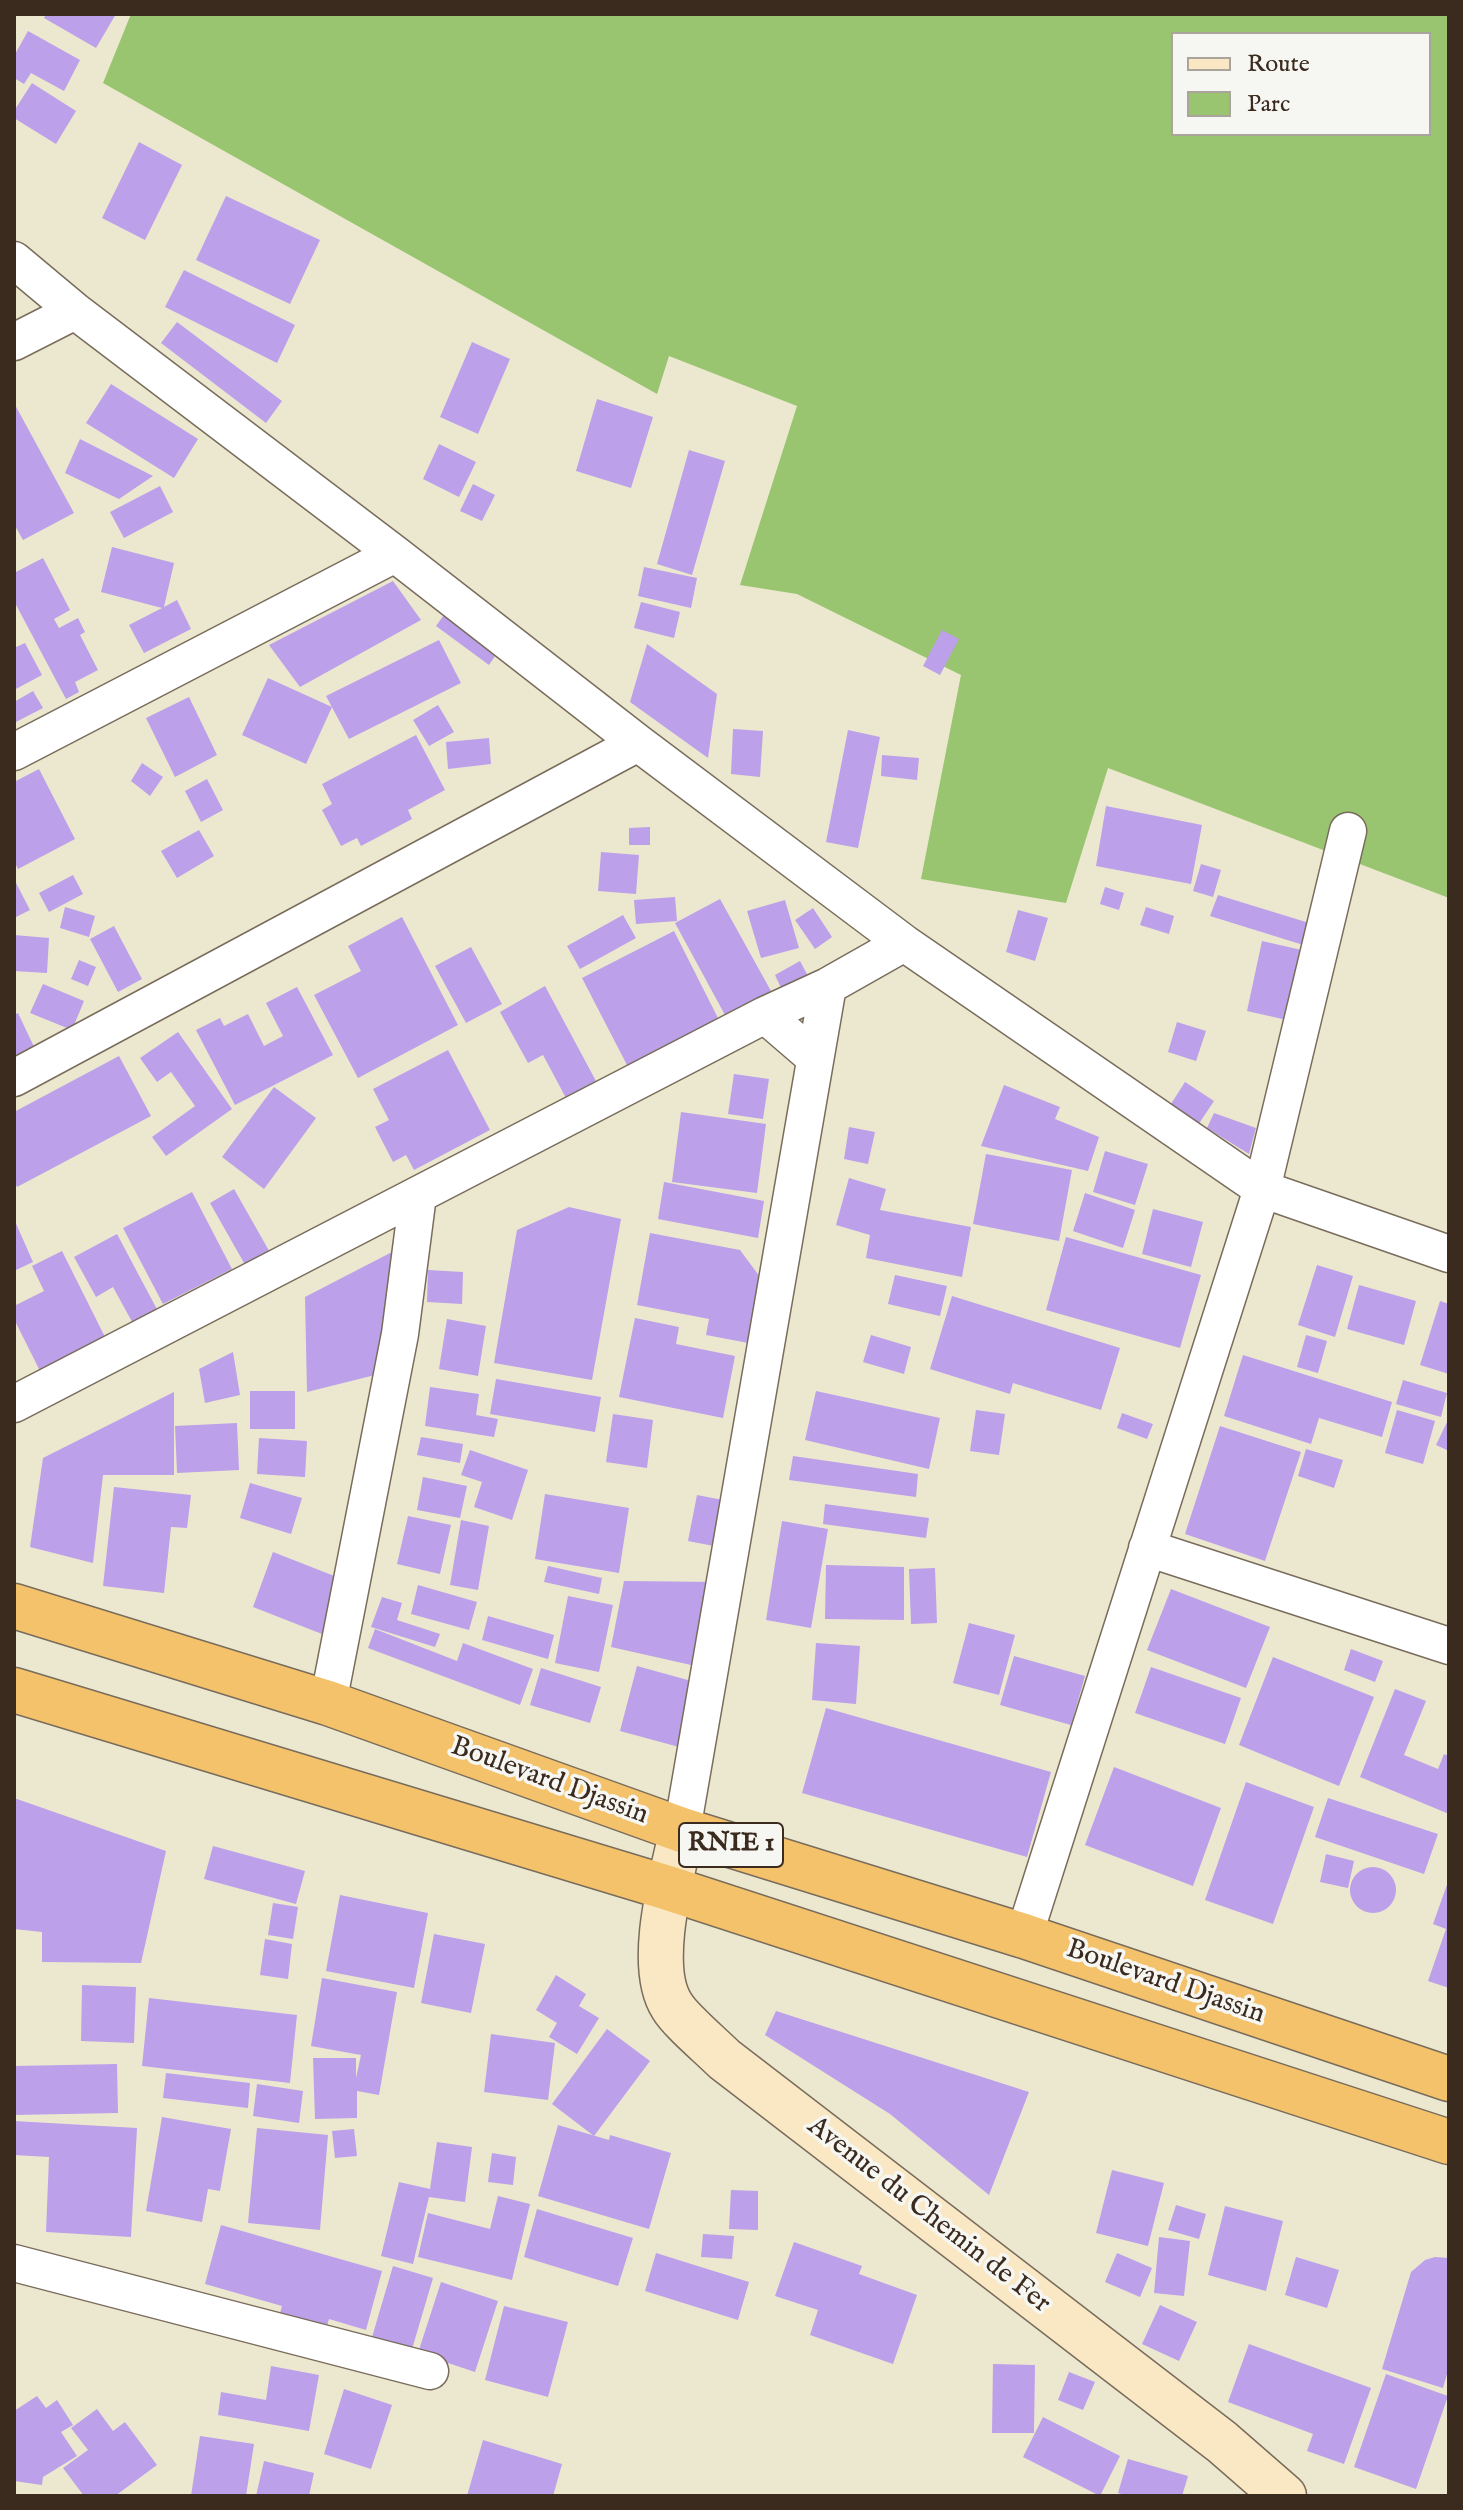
<!DOCTYPE html>
<style>
body{margin:0}
#map{position:relative;width:1463px;height:2510px;overflow:hidden;background:#ece8cf;font-family:"IM FELL English",serif}
canvas{display:block}
.frame{position:absolute;inset:0;border:16px solid #3b2a1e;pointer-events:none}
.legend{position:absolute;left:1171px;top:32px;width:260px;height:104px;box-sizing:border-box;background:#f6f6f2;border:2px solid #aba49d;margin:0;padding:10px 14px;list-style:none;font-size:24px;color:#3b2a1e}
.legend li{display:flex;align-items:center;gap:16px;height:40px}
.legend b{width:40px;border:2px solid #aba49d}
</style>
<div id="map">
<canvas width="1463" height="2510"></canvas>
<div class="frame"></div>
<ul class="legend">
<li><b style="height:10px;background:#fae7c3"></b>Route</li>
<li><b style="height:22px;background:#99c470"></b>Parc</li>
</ul>
</div>
<script>
const ctx = document.querySelector('canvas').getContext('2d');
ctx.lineJoin = 'round';
function paint(path, color) {
  ctx.fillStyle = color;
  ctx.fill(path, 'evenodd');
}
function stroke(path, color, width, dash) {
  ctx.strokeStyle = color;
  ctx.lineWidth = width;
  ctx.lineCap = dash ? 'butt' : 'round';
  ctx.setLineDash(dash || []);
  ctx.stroke(path);
}
function label(font, color, halo, rows, align = 'center') {
  ctx.font = font + ' "IM FELL English",serif';
  ctx.lineWidth = 7;
  ctx.setLineDash([]);
  ctx.textBaseline = 'middle';
  ctx.strokeStyle = halo;
  ctx.fillStyle = color;
  for (const [text, x, y, turn = 0] of rows) {
    ctx.save();
    ctx.translate(x, y);
    ctx.rotate((+turn || 0) * Math.PI / 180);
    ctx.textAlign = isNaN(turn) ? turn : align;
    if (halo) ctx.strokeText(text, 0, 0);
    ctx.fillText(text, 0, 0);
    ctx.restore();
  }
}
paint(new Path2D(`
 M131,14H1449V898L1108,768L1066,903L921,879L961,675L797,594L740,585L797,406L669,356L657,394L103,83ZM1173,34H1429V134H1173Z`), '#99c470');
paint(new Path2D(`
 M46,14H116L96,48L44,18Z
 M28,31L80,60L64,91L31,73L24,84L14,78V56Z
 M32,83L76,111L56,144L14,118V111Z
 M139,142L182,165L145,240L102,218Z
 M226,196L320,240L290,304L196,260Z
 M184,270L295,325L277,363L165,307Z
 M177,322L282,401L266,423L161,343Z
 M472,342L510,359L478,434L440,417Z
 M111,384L198,439L174,478L86,423Z
 M597,399L653,417L631,488L576,471Z
 M14,403L74,513L23,540L14,524Z
 M80,439L153,476L119,499L65,473Z
 M439,444L476,462L459,497L423,479Z
 M689,450L725,461L692,575L657,564Z
 M473,484L495,495L482,521L460,511Z
 M160,486L173,512L124,538L110,512Z
 M112,547L174,563L164,607L177,600L191,629L144,653L129,625L162,608L101,592Z
 M43,558L70,610L54,619L59,628L78,618L85,632L80,635L98,670L75,682L79,692L66,699L14,601V573Z
 M644,567L697,578L691,608L638,596Z
 M393,581L421,620L300,687L269,645Z
 M641,602L680,612L674,638L634,628Z
 M449,608L501,647L489,665L436,626Z
 M942,630L959,639L940,675L923,666Z
 M439,640L461,683L349,739L326,696Z
 M25,643L42,675L14,690V648Z
 M647,644L717,694L708,758L630,702Z
 M268,678L332,707L306,764L242,735Z
 M33,691L43,708L14,723V702Z
 M189,697L217,755L175,777L146,718Z
 M438,705L454,732L429,746L413,720Z
 M733,729L763,731L760,777L731,774Z
 M848,730L880,737L858,848L826,842Z
 M416,735L445,790L408,810L412,819L361,846L357,838L341,846L322,810L332,804L322,784Z
 M489,738L491,764L448,769L446,742Z
 M882,755L919,758L917,780L881,776Z
 M142,763L163,777L150,796L131,781Z
 M39,769L75,839L18,869L14,861V782Z
 M207,779L223,810L201,822L185,791Z
 M1106,806L1202,825L1191,884L1096,866Z
 M650,827V845H629V828Z
 M199,830L214,856L177,878L161,851Z
 M601,852L639,855L636,894L598,891Z
 M1201,864L1221,870L1213,897L1193,891Z
 M73,875L83,894L49,912L39,893Z
 M14,879L30,910L14,918Z
 M1105,887L1124,893L1119,910L1100,904Z
 M1218,895L1319,926L1313,948L1210,916Z
 M675,897L677,921L636,924L634,900Z
 M720,899L771,991L725,1015L675,923Z
 M785,900L799,948L761,958L747,911Z
 M65,907L95,916L89,937L60,928Z
 M1146,907L1174,916L1169,934L1140,925Z
 M813,908L832,937L815,949L795,920Z
 M1018,910L1048,918L1035,961L1006,952Z
 M623,915L636,938L580,969L567,946Z
 M402,917L458,1025L358,1078L314,995L361,971L348,946Z
 M114,926L142,979L118,992L90,939Z
 M674,931L719,1020L628,1067L582,978Z
 M14,935L49,938L47,973L14,971Z
 M1262,941L1315,953L1300,1023L1247,1011Z
 M471,947L502,1004L466,1023L435,966Z
 M79,960L96,967L88,986L71,979Z
 M800,961L808,976L782,990L775,975Z
 M43,984L84,1001L72,1030L30,1013Z
 M545,986L596,1081L566,1098L543,1055L528,1063L500,1012Z
 M297,987L333,1055L235,1105L196,1030L220,1018L224,1026L248,1014L264,1046L283,1036L266,1003Z
 M18,1013L36,1051L19,1060L14,1049V1015Z
 M1177,1022L1206,1031L1196,1061L1168,1052Z
 M178,1032L232,1109L166,1156L152,1137L195,1106L171,1072L157,1082L140,1058Z
 M448,1050L490,1130L414,1170L406,1155L393,1162L375,1127L389,1120L373,1089Z
 M119,1056L151,1116L17,1187L14,1181V1112Z
 M734,1074L769,1079L763,1119L728,1114Z
 M1185,1082L1214,1101L1198,1125L1169,1107Z
 M1004,1085L1060,1107L1055,1119L1099,1137L1088,1171L981,1146Z
 M274,1087L316,1118L264,1189L222,1157Z
 M681,1112L766,1124L757,1193L672,1182Z
 M1214,1113L1256,1128L1249,1154L1207,1128Z
 M849,1127L875,1132L868,1164L844,1159Z
 M1105,1151L1148,1164L1135,1205L1093,1192Z
 M986,1154L1072,1170L1059,1241L973,1224Z
 M849,1178L886,1189L880,1210L971,1227L962,1277L866,1258L870,1235L836,1225Z
 M664,1182L764,1201L758,1238L658,1219Z
 M234,1189L272,1256L248,1270L210,1203Z
 M192,1192L232,1269L163,1304L123,1228Z
 M1085,1193L1135,1210L1123,1248L1073,1231Z
 M569,1207L621,1219L592,1380L494,1363L517,1230Z
 M1153,1209L1203,1222L1191,1267L1142,1254Z
 M14,1219L33,1262L14,1271Z
 M650,1233L740,1250L760,1277L759,1345L706,1335L709,1319L637,1305Z
 M117,1234L160,1315L136,1329L113,1287L96,1297L74,1257Z
 M1066,1237L1201,1275L1180,1348L1046,1310Z
 M62,1251L106,1339L40,1371L14,1319V1306L44,1291L32,1266Z
 M394,1251L383,1373L307,1392L305,1297Z
 M1317,1265L1353,1276L1335,1337L1298,1325Z
 M428,1270L463,1272L462,1304L427,1302Z
 M895,1275L947,1286L940,1316L888,1304Z
 M1359,1285L1416,1301L1404,1345L1347,1329Z
 M952,1296L1120,1348L1101,1410L1013,1383L1010,1394L930,1369Z
 M1440,1301L1449,1304V1374L1420,1365Z
 M635,1318L679,1327L676,1344L735,1356L723,1418L619,1397Z
 M447,1319L486,1326L478,1376L439,1369Z
 M871,1335L911,1347L904,1374L863,1362Z
 M1306,1335L1327,1341L1318,1373L1297,1367Z
 M233,1352L240,1395L205,1403L199,1369Z
 M1243,1355L1392,1402L1382,1437L1319,1418L1311,1444L1224,1416Z
 M496,1379L601,1397L595,1432L490,1414Z
 M1403,1380L1447,1393L1441,1417L1396,1404Z
 M430,1387L479,1394L476,1415L498,1419L494,1437L425,1426Z
 M250,1391H295V1429H250Z
 M816,1391L940,1418L929,1469L805,1440Z
 M174,1392V1475H103L93,1563L30,1547L43,1458Z
 M976,1410L1005,1414L999,1455L970,1451Z
 M1397,1410L1435,1421L1423,1464L1385,1453Z
 M1122,1413L1153,1424L1147,1439L1117,1428Z
 M613,1414L653,1420L647,1468L606,1462Z
 M1449,1418V1451L1436,1445Z
 M237,1423L239,1470L177,1473L175,1426Z
 M1220,1426L1301,1452L1265,1561L1185,1534Z
 M421,1437L463,1444L460,1463L417,1455Z
 M259,1438L307,1441L305,1477L257,1474Z
 M1306,1449L1343,1460L1334,1488L1298,1476Z
 M470,1450L528,1470L512,1520L474,1507L482,1482L461,1475Z
 M793,1456L918,1474L916,1497L789,1480Z
 M423,1477L467,1486L460,1518L417,1510Z
 M250,1483L302,1498L291,1534L240,1518Z
 M114,1487L191,1495L187,1528L171,1527L164,1593L103,1586Z
 M545,1494L629,1508L619,1573L535,1559Z
 M697,1495L728,1501L719,1547L688,1541Z
 M825,1504L929,1518L926,1538L823,1524Z
 M408,1516L451,1525L440,1574L397,1564Z
 M461,1520L489,1526L478,1590L450,1585Z
 M782,1521L828,1529L811,1628L766,1620Z
 M273,1552L342,1579L322,1634L253,1607Z
 M826,1565L904,1567V1620L825,1619Z
 M548,1566L602,1578L599,1594L544,1582Z
 M935,1568L937,1623L911,1624L909,1569Z
 M624,1581L718,1582L700,1667L611,1647Z
 M418,1585L477,1602L469,1630L411,1614Z
 M1171,1589L1270,1627L1246,1688L1147,1650Z
 M568,1596L613,1605L599,1672L555,1663Z
 M382,1597L402,1603L397,1620L440,1634L435,1647L371,1627Z
 M488,1616L554,1635L548,1659L482,1640Z
 M969,1623L1015,1635L999,1695L953,1683Z
 M375,1629L457,1661L463,1643L533,1669L520,1705L368,1648Z
 M816,1643L860,1646L856,1704L812,1700Z
 M1351,1649L1383,1661L1375,1682L1344,1670Z
 M1014,1656L1085,1676L1071,1725L1000,1705Z
 M1273,1657L1374,1697L1339,1786L1239,1745Z
 M637,1666L695,1682L679,1747L620,1731Z
 M1151,1667L1241,1698L1225,1744L1135,1713Z
 M541,1668L601,1687L590,1723L530,1705Z
 M1395,1689L1426,1701L1404,1755L1438,1769L1444,1754L1449,1756V1814L1360,1777Z
 M826,1708L1051,1772L1027,1857L802,1793Z
 M1114,1767L1221,1808L1193,1886L1085,1845Z
 M1246,1782L1314,1807L1273,1924L1205,1900Z
 M14,1798L166,1851L141,1963L42,1962V1932L14,1929Z
 M1328,1798L1438,1834L1424,1874L1315,1837Z
 M213,1846L305,1871L296,1904L204,1879Z
 M1326,1854L1354,1861L1348,1888L1320,1882Z
 M1350 1890a23 23 0 1 1 46 0a23 23 0 1 1-46 0Z
 M1449,1879V1988L1428,1981L1446,1929L1433,1924Z
 M340,1895L428,1913L414,1988L326,1971Z
 M273,1903L298,1907L293,1939L268,1935Z
 M434,1934L485,1944L471,2013L421,2003Z
 M265,1939L292,1944L288,1979L260,1975Z
 M556,1975L586,1994L579,2006L599,2018L577,2054L549,2037L557,2023L536,2010Z
 M322,1978L397,1992L379,2095L357,2091V2118L315,2119L313,2058H356V2078L361,2055L311,2046Z
 M82,1985L136,1987L134,2043L81,2041Z
 M149,1998L297,2015L290,2083L142,2066Z
 M776,2011L1029,2092L989,2195L890,2114L765,2035Z
 M607,2029L650,2061L594,2136L552,2104Z
 M491,2034L555,2043L548,2100L484,2092Z
 M117,2064L118,2113L14,2115V2066Z
 M166,2073L250,2083L248,2108L163,2098Z
 M257,2084L303,2091L299,2123L253,2116Z
 M162,2117L231,2129L220,2191L208,2189L202,2222L146,2211Z
 M14,2121L137,2128L131,2237L46,2232L49,2157L14,2155Z
 M558,2125L609,2140L610,2135L671,2153L649,2229L538,2196Z
 M257,2128L328,2135L320,2230L248,2223Z
 M354,2129L357,2156L335,2158L332,2131Z
 M437,2142L472,2147L465,2202L429,2197L413,2264L381,2256L399,2182L430,2189Z
 M492,2153L516,2157L513,2185L488,2182Z
 M1112,2170L1164,2183L1148,2246L1096,2233Z
 M731,2190L758,2191V2230L729,2229Z
 M498,2196L530,2204L512,2280L418,2257L428,2213L490,2229Z
 M1176,2205L1206,2214L1199,2239L1168,2230Z
 M1225,2206L1283,2221L1266,2291L1208,2275Z
 M537,2209L633,2238L618,2286L524,2257Z
 M221,2225L382,2271L366,2330L329,2319L324,2337L277,2324L282,2306L205,2284Z
 M703,2234L734,2236L732,2259L701,2257Z
 M1159,2237L1190,2241L1184,2296L1154,2293Z
 M794,2242L862,2266L859,2274L917,2295L893,2364L810,2335L818,2310L775,2296Z
 M656,2253L749,2282L738,2320L645,2291Z
 M1117,2253L1152,2268L1140,2297L1105,2282Z
 M1296,2257L1339,2270L1327,2308L1285,2295Z
 M1435,2257L1449,2258V2367L1443,2388L1382,2369L1411,2272L1425,2260Z
 M393,2266L433,2278L410,2356L370,2344Z
 M441,2282L498,2301L475,2372L418,2353Z
 M1160,2305L1197,2322L1179,2361L1142,2344Z
 M504,2306L568,2322L548,2397L485,2380Z
 M1249,2344L1371,2388L1344,2464L1307,2451L1313,2434L1228,2402Z
 M993,2364L1035,2365L1034,2433H992Z
 M271,2366L319,2375L309,2431L218,2415L221,2392L266,2400Z
 M1069,2372L1095,2382L1083,2410L1058,2400Z
 M1386,2374L1448,2396L1416,2489L1354,2467Z
 M344,2389L392,2405L371,2469L324,2454Z
 M37,2396L46,2408L57,2400L73,2425L61,2432L77,2456L43,2477L42,2485L14,2481V2411Z
 M97,2409L113,2431L125,2422L157,2465L115,2496H84L63,2468L88,2450L71,2428Z
 M1043,2417L1120,2456L1100,2496L1023,2457Z
 M200,2436L254,2444L246,2496H191Z
 M483,2440L562,2464L553,2496H467Z
 M1128,2459L1188,2476L1182,2496H1129L1118,2493Z
 M264,2461L314,2473L309,2496H256Z`), '#bca0ea');
const street = new Path2D(`
 M14,260L75,311L395,554L638,743L904,943L1262,1189L1449,1254
 M14,342L75,311
 M14,752L395,554
 M765,1015L815,1058
 M14,1078L638,743
 M14,1404L765,1015L828,986L904,943
 M1147,1548L1449,1646
 M328,1703L400,1334L418,1195
 M682,1830L828,986
 M1024,1936L1262,1189L1348,831
 M14,2263L430,2371`);
const secondary = new Path2D(`
 M682,1830C672,1875 646,1966 672,2006C680,2020 711,2046 724,2059L1222,2442L1284,2496`);
const highway = new Path2D(`
 M14,1606L328,1703L682,1830L1024,1936L1449,2079
 M14,1690L668,1888L1449,2142`);
stroke(street, '#796c5c', 39);
stroke(secondary, '#796c5c', 47);
stroke(highway, '#796c5c', 47);
stroke(street, '#fff', 36);
stroke(secondary, '#fae7c3', 44);
stroke(highway, '#f3c26a', 44);
for (const [x, y, w] of [
 [731,1845,104]
]) {
  const box = new Path2D();
  box.roundRect(x - w / 2, y - 22, w, 44, 6);
  ctx.fillStyle = '#f6f6f2';
  ctx.fill(box);
  stroke(box, '#3b2a1e', 2);
}
label('bold 26px', '#3b2a1e', null, [
 ["RNIE 1",731,1845]
]);
label('28px', '#3b2a1e', '#f6f6f2', [
 ["Boulevard Djassin",549,1782,20],
 ["Boulevard Djassin",1165,1983,19],
 ["Avenue du Chemin de Fer",928,2216,38]
]);
</script>
